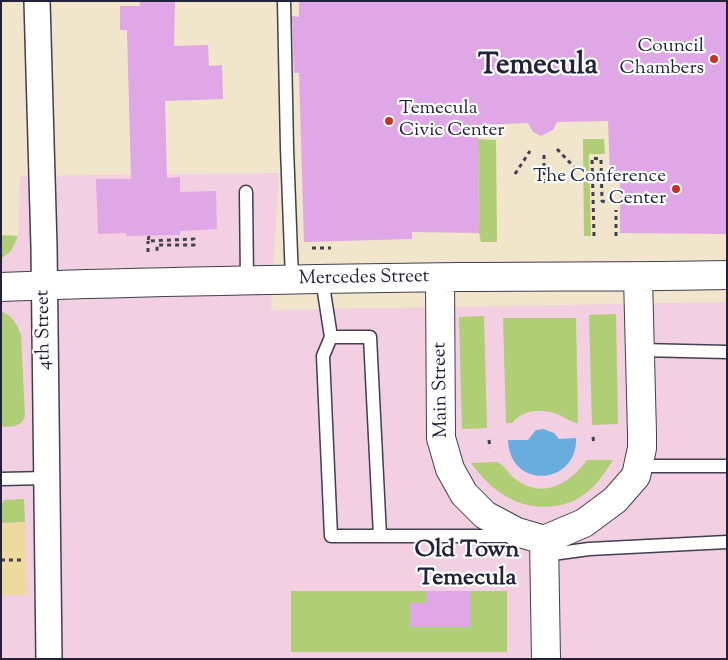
<!DOCTYPE html>
<style>
body{margin:0}
#map{position:relative;width:728px;height:660px;overflow:hidden;background:#f1e6cc;font-family:"Sorts Mill Goudy",serif}
canvas{display:block}
.frame{position:absolute;inset:0;border:2px solid #22223b;pointer-events:none}
</style>
<div id="map">
<canvas width="728" height="660"></canvas>
<div class="frame"></div>
</div>
<script>
const ctx = document.querySelector('canvas').getContext('2d');
ctx.lineJoin = 'round';
function paint(path, color) {
  ctx.fillStyle = color;
  ctx.fill(path, 'evenodd');
}
function stroke(path, color, width, dash) {
  ctx.strokeStyle = color;
  ctx.lineWidth = width;
  ctx.lineCap = dash ? 'butt' : 'round';
  ctx.setLineDash(dash || []);
  ctx.stroke(path);
}
function label(font, color, halo, rows, align = 'center') {
  ctx.font = font + ' "Sorts Mill Goudy",serif';
  ctx.lineWidth = 4.5;
  ctx.setLineDash([]);
  ctx.textBaseline = 'middle';
  ctx.strokeStyle = halo;
  ctx.fillStyle = color;
  for (const [text, x, y, turn = 0] of rows) {
    ctx.save();
    ctx.translate(x, y);
    ctx.rotate((+turn || 0) * Math.PI / 180);
    ctx.textAlign = isNaN(turn) ? turn : align;
    if (halo) ctx.strokeText(text, 0, 0);
    ctx.fillText(text, 0, 0);
    ctx.restore();
  }
}
paint(new Path2D(`
 M279,173L271,310L727,302V659H1L2,259L11,251L18,236L20,176Z`), '#f2cfe1');
paint(new Path2D(`
 M478,139L496,140L497,242H481L479,233Z
 M583,139H604L605,154H589L591,236H584Z
 M1,235L18,236L11,251L1,259Z
 M1,311C12,316 17,323 21,335L25,416C21,427 14,426 4,427L1,424Z
 M616,314L618,424L592,425L589,315Z
 M484,316L487,428L462,429L459,317Z
 M503,318H576L578,423C571,422 569,420 563,417C547,408 524,408 512,423H506Z
 M587,460H613C604,474 595,488 580,497C574,502 563,505 555,506C519,511 492,492 471,463L497,462C504,465 508,473 514,478C541,500 569,485 587,460Z
 M24,499L25,522L2,523V504L4,500Z
 M291,591H507V652H291Z`), '#b0ce75');
paint(new Path2D(`
 M25,522L27,595H1V524Z`), '#eeda9e');
paint(new Path2D(`
 M543,429L554,433L559,439L576,438C578,485 510,491 508,440H528L536,430Z`), '#68adde');
paint(new Path2D(`
 M139,1H175L174,46L208,45L209,66L222,65L223,99L165,101L167,178L180,177V192L216,191L217,229L180,231V235L126,236V233L98,234L96,179H131L127,30H120V6H140Z
 M299,1H727V234L620,233V174L610,173L608,121L557,122L553,130L541,136L533,132L528,123L478,125L479,233L412,232V239L304,242L299,73H294L292,16L299,17Z
 M426,591H470V627H410V603H426Z`), '#dfa7e5');
const service = new Path2D(`
 M284,1L287,148L292,280
 M246,192L247,281
 M322,279L331,337L323,356L331,536H512
 M331,337H370L380,536
 M641,350L727,352
 M638,466H727
 M1,479L46,478
 M545,555L589,549L727,542`);
const minor = new Path2D(`
 M37,1L44,247L49,659`);
const tertiary = new Path2D(`
 M440,278L441,438L450,469L464,494L485,515L517,532L544,540L584,523L615,500L636,476L642,448V434L638,277
 M1,287C155,281 309,279 462,277C550,276 639,277 727,275
 M544,540L546,659`);
stroke(service, '#413f51', 15);
stroke(minor, '#413f51', 28);
stroke(tertiary, '#413f51', 30);
stroke(new Path2D(`
 M557,149L575,168
 M515,174L530,151
 M544,183V155
 M149,236L148,241L194,239V245H157V253
 M594,236L592,158L601,159L602,201L605,202
 M616,236V210
 M312,248H331
 M148,252V241
 M593,437L594,445
 M489,440L490,448
 M1,560H21`), '#413f51', 3, [4, 4]);
stroke(service, '#fff', 12);
stroke(minor, '#fff', 25);
stroke(tertiary, '#fff', 28);
for (const [x, y, r, color] of [
 [714,59,5,"#c8321e"],
 [389,121,5,"#c8321e"],
 [676,189,5,"#c8321e"]
]) {
  const dot = new Path2D();
  dot.arc(x, y, r, 0, 2 * Math.PI);
  ctx.fillStyle = color;
  ctx.fill(dot);
  stroke(dot, '#fff', 2);
}
label('19px', '#22223b', '#fff', [
 ["Council",704,48],
 ["Chambers",704,70],
 ["Temecula",399,110,"left"],
 ["Civic Center",399,132,"left"],
 ["The Conference",666,178],
 ["Center",666,200]
], 'right');
label('19px', '#22223b', '#fff', [
 ["Mercedes Street",364,279,-1],
 ["4th Street",45,330,-91],
 ["Main Street",442,390,-91]
]);
label('bold 24px', '#22223b', '#fff', [
 ["Old Town",467,552],
 ["Temecula",467,580]
]);
label('bold 29px', '#22223b', '#fff', [
 ["Temecula",538,68]
]);
</script>
